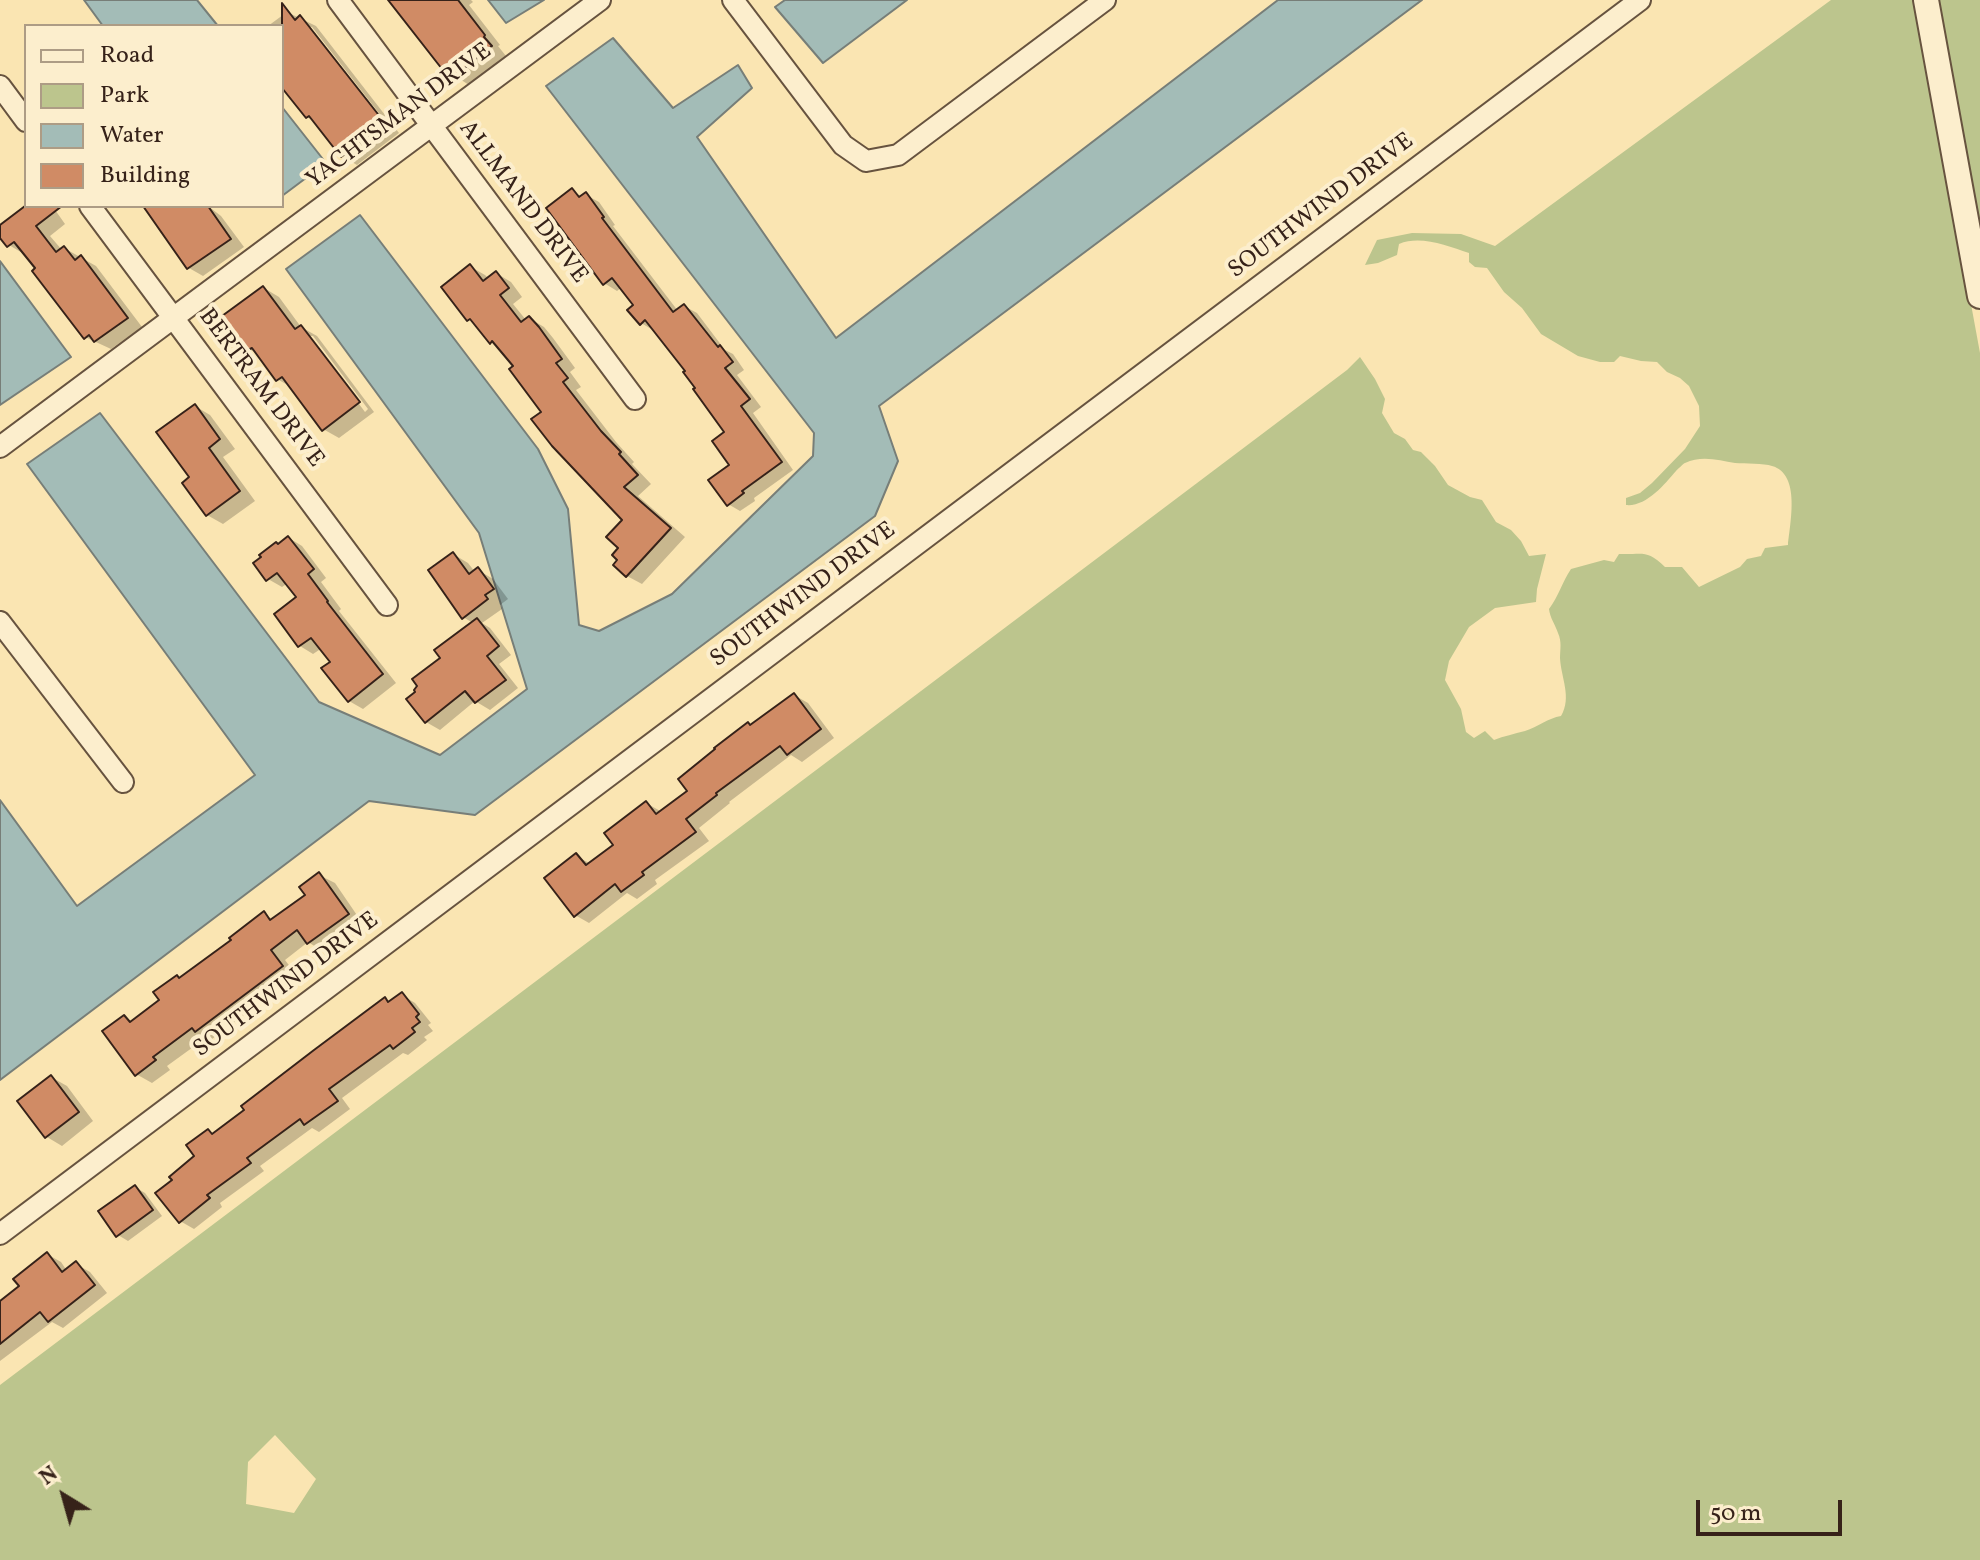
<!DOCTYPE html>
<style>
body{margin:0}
#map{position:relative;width:1980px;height:1560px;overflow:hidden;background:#fae5b2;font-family:Vollkorn,serif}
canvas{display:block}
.legend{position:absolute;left:24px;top:24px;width:260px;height:184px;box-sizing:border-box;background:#fceecd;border:2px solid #ad9c85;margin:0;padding:10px 14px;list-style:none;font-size:24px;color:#362219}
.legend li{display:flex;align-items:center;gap:16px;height:40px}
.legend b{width:40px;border:2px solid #ad9c85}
.north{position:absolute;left:24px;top:1456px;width:80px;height:80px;-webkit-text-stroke:6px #fceecd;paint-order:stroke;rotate:323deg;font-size:22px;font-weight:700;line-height:32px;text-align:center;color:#362219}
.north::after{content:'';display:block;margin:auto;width:28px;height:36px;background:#362219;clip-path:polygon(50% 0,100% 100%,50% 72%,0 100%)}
.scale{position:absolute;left:1696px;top:1500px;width:146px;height:36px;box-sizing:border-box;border:4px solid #362219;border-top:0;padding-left:10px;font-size:24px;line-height:28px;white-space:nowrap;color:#362219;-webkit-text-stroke:6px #fceecd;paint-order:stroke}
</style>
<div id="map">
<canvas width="1980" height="1560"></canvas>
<ul class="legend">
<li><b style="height:10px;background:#fceecd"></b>Road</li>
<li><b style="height:22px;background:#bcc58d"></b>Park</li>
<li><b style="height:22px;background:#a3bcb7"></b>Water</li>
<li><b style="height:22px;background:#d08b65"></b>Building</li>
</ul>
<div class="north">N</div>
<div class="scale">50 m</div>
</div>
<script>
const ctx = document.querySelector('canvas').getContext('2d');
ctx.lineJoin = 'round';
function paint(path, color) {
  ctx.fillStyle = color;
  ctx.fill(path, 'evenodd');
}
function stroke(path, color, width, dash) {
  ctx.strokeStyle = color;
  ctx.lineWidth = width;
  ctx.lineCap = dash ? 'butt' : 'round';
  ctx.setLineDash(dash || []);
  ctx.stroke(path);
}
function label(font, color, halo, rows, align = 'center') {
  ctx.font = font + ' Vollkorn,serif';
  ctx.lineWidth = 8;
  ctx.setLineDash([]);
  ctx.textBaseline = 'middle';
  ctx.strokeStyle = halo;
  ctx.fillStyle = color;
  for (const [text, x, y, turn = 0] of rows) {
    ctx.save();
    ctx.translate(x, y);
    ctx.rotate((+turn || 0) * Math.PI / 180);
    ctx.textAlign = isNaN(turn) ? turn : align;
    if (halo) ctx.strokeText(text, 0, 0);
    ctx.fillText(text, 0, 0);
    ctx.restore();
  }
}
paint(new Path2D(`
 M1831,0H1915L1980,353V1560H0V1385L1347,370L1360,357L1375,379L1385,399L1382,413L1394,433L1405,439L1413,450L1421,452L1435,466L1448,485L1470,497L1482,500L1496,522L1511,530L1521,541L1529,556L1546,554L1537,589L1536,602L1495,608L1469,627L1449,661L1445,680L1461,709L1466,732L1474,738L1485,731L1494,740C1504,736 1514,734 1525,731C1538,727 1548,718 1561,716C1572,697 1561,678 1560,658C1560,649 1562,642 1558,633C1555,624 1550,618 1549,609C1559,596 1562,582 1571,569L1604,560L1614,562L1619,554C1644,555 1646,549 1665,567H1682L1699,587L1740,567L1747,559L1761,556L1765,548L1788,545C1790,523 1801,474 1772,466C1764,463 1745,464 1735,463C1719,460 1701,455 1685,463C1684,463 1677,470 1676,471C1664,485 1646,507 1626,505V498L1640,493L1652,483L1685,449L1700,426L1699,406L1689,386L1680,378L1667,372L1657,362L1641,361L1620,356L1614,362H1600L1578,356L1541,334L1522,308L1504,292L1487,268L1475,267L1469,262V253C1447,246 1421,235 1399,244L1397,255L1378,263L1365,265L1377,240L1412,233L1461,234L1495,246ZM275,1435L316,1479L294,1513L246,1504L248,1462Z
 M1936,0H1980V239Z`), '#bcc58d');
const water = new Path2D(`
 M84,0H197L218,26H103Z
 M488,0H544L506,23Z
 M785,0H907L823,63L775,7Z
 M1278,0H1422L879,406L898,461L875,516L475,815L369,801L0,1080V800L77,906L255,775L27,464L100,413L319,702L440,755L527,689L479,533L286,269L360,215L538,449L568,509L579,625L599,631L672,594L813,456L814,433L546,86L613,38L673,108L738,65L752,88L697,137L836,338Z
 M282,107L326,163L282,196Z
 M0,261L71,357L0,405Z`);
paint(water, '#a3bcb7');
stroke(water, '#777e78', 2);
paint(new Path2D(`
 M394,0H471L473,2L469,5L500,45L498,46L506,56L469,85L443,68Z
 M287,12L316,26L399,133L357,165L342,156L317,123L307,117L282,84V26H268ZM307,27H312L392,130L389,132Z
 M572,191L583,197L586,195L599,202L615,225L613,226L678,311L684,306L697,313L725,350L733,354L744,370L737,375L761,407L753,413L793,470L754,498L755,501L740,511L728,504L732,465L727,432L698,388L653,330L641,323L636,306L622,287L617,291L604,283Z
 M28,206L53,207L65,224L50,236L62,250L64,248L96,266L142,327L111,349L85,337L38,269L24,254L9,245L0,234V228Z
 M144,206H208L221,216L244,247L203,276L189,268Z
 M471,267L485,275L489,279L496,273L511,282L522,297L513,304L526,320L529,318L544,327L553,338L575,368L570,372L581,387L576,390L616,442L634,462L632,464L651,484L638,496L685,537L642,584L627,576L621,548L625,520L544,412L515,367L500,347L491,342L477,324L468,319Z
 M264,288L279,297L301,327L317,336L374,412L339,438L323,429L293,388L277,379L260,355L249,349ZM308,336H313L368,409L365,412Z
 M195,406L210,415L235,449L223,457L255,501L223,524L207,515L192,478Z
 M289,538L302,546L326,578L321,582L341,609L339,611L396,683L363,709L349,701L333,662L322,648L313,654L300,646L299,598L288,583L282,587L268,579L279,546Z
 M453,554L468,563L475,572L478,570L493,579L508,599L500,605L502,609L482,623L490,628L511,655L499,664L518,688L490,710L475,701L440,730L426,722L418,692L443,658L473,623L463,617Z
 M794,695L808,703L834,738L802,762L791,755L729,802L730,803L699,828L709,841L655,880L657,884L637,899L627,893L589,923L575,915L576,856L591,864L616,846L646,803L662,812L690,791L751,726Z
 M319,875L335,883L363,924L324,952L308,942L285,960L297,976L212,1039L207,1037L167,1066L170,1070L152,1083L136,1074L124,1017L133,1022L161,1000L180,980L234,940L264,914L274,920L308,895Z
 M402,995L415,1003L431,1023L428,1025L433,1031L424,1037L427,1040L408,1055L403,1053L342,1098L350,1109L319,1132L312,1128L260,1166L264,1171L220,1203L222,1207L194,1229L180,1221L197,1156L208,1132L214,1135L385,1000L391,1003Z
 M51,1077L67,1086L93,1121L62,1146L47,1137Z
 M135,1187L145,1193L162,1216L128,1241L118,1235Z
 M47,1254L61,1262L67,1271L76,1264L90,1272L107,1293L63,1328L52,1322L0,1361V1303L22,1286Z`), '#0003');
const building = new Path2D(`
 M388,0H458L485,35L484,37L492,46L452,78L444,68L442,69Z
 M282,3L295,20L300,15L385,123L341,157L309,116L306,118L282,88Z
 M572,188L579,197L586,192L604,217L602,218L673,312L684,304L718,347L720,345L733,362L725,368L750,399L741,406L782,462L742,491L744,493L727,506L708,480L729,465L712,441L724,432L693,389L695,388L683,372L685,371L645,320L640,325L627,310L633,305L612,278L603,285L546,208Z
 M25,206H62L36,226L56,252L64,246L75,260L81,255L128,318L94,342L89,335L84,339L32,271L35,268L14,242L7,247L0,238V225Z
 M143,206H208L231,239L187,269Z
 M470,264L483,281L496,271L509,288L500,295L521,322L529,316L539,327L562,359L556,363L568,378L563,382L601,431L621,452L619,454L638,475L624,487L671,528L626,577L613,565L617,560L612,555L618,548L606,537L622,520L552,446L531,419L541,412L509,369L513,366L492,341L490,344L470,319L467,321L441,287Z
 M263,286L295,329L301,325L360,402L322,431L282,377L276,381L252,348L248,350L222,316Z
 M195,404L220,439L209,448L240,491L206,516L182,483L189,477L156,432Z
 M288,536L314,569L308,574L328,601L327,602L383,674L348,702L321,668L330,662L311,638L298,647L274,614L296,597L277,573L266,581L253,563L261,557L259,555L276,542L278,544Z
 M453,552L469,574L478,567L494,589L485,595L488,599L462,619L428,570Z
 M477,618L499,646L487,656L506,680L475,703L465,691L425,723L406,699L415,692L414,690L417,686L412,679L440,658L434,650Z
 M794,693L821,729L787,755L780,746L716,793L717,795L686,819L696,832L642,872L644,875L621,892L615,884L574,917L544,878L576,853L586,865L613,845L604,833L646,801L656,814L687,791L678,779L715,749L714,748L748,722L750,725Z
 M319,872L349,914L307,944L297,930L271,950L283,966L195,1032L192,1028L153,1057L156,1060L135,1076L102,1031L124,1015L130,1022L159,1000L153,992L177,975L179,978L231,940L229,938L264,911L270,920L305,895L299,887Z
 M402,992L419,1014L416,1017L420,1022L412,1028L415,1032L393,1049L390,1045L329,1089L338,1101L304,1125L300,1119L247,1158L251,1163L207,1195L210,1198L179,1223L155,1193L172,1180L169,1177L194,1156L186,1145L208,1129L212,1134L244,1110L241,1106L314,1050L385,997L388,1002Z
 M51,1075L79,1112L45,1138L17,1101Z
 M135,1185L153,1210L116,1237L98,1211Z
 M47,1252L62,1272L76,1261L95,1285L48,1322L40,1312L0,1344V1301L19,1286L13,1279Z`);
paint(building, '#d08b65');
stroke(building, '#362219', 2);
const minor = new Path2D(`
 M338,0L635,399
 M733,0L843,145L866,161L898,155L1105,0
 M0,86L26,121
 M90,206L387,605
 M0,447L600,0
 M0,622L123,782
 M0,1234L1640,0`);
const tertiary = new Path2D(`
 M1926,0L1980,296`);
stroke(minor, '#67533f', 24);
stroke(tertiary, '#67533f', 28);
stroke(minor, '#fceecd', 20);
stroke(tertiary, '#fceecd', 24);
label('24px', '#362219', '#fceecd', [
 ["YACHTSMAN DRIVE",400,117,-37],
 ["ALLMAND DRIVE",522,203,53],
 ["SOUTHWIND DRIVE",1322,207,-37],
 ["BERTRAM DRIVE",260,389,53],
 ["SOUTHWIND DRIVE",804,596,-37],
 ["SOUTHWIND DRIVE",287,986,-37]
]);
</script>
